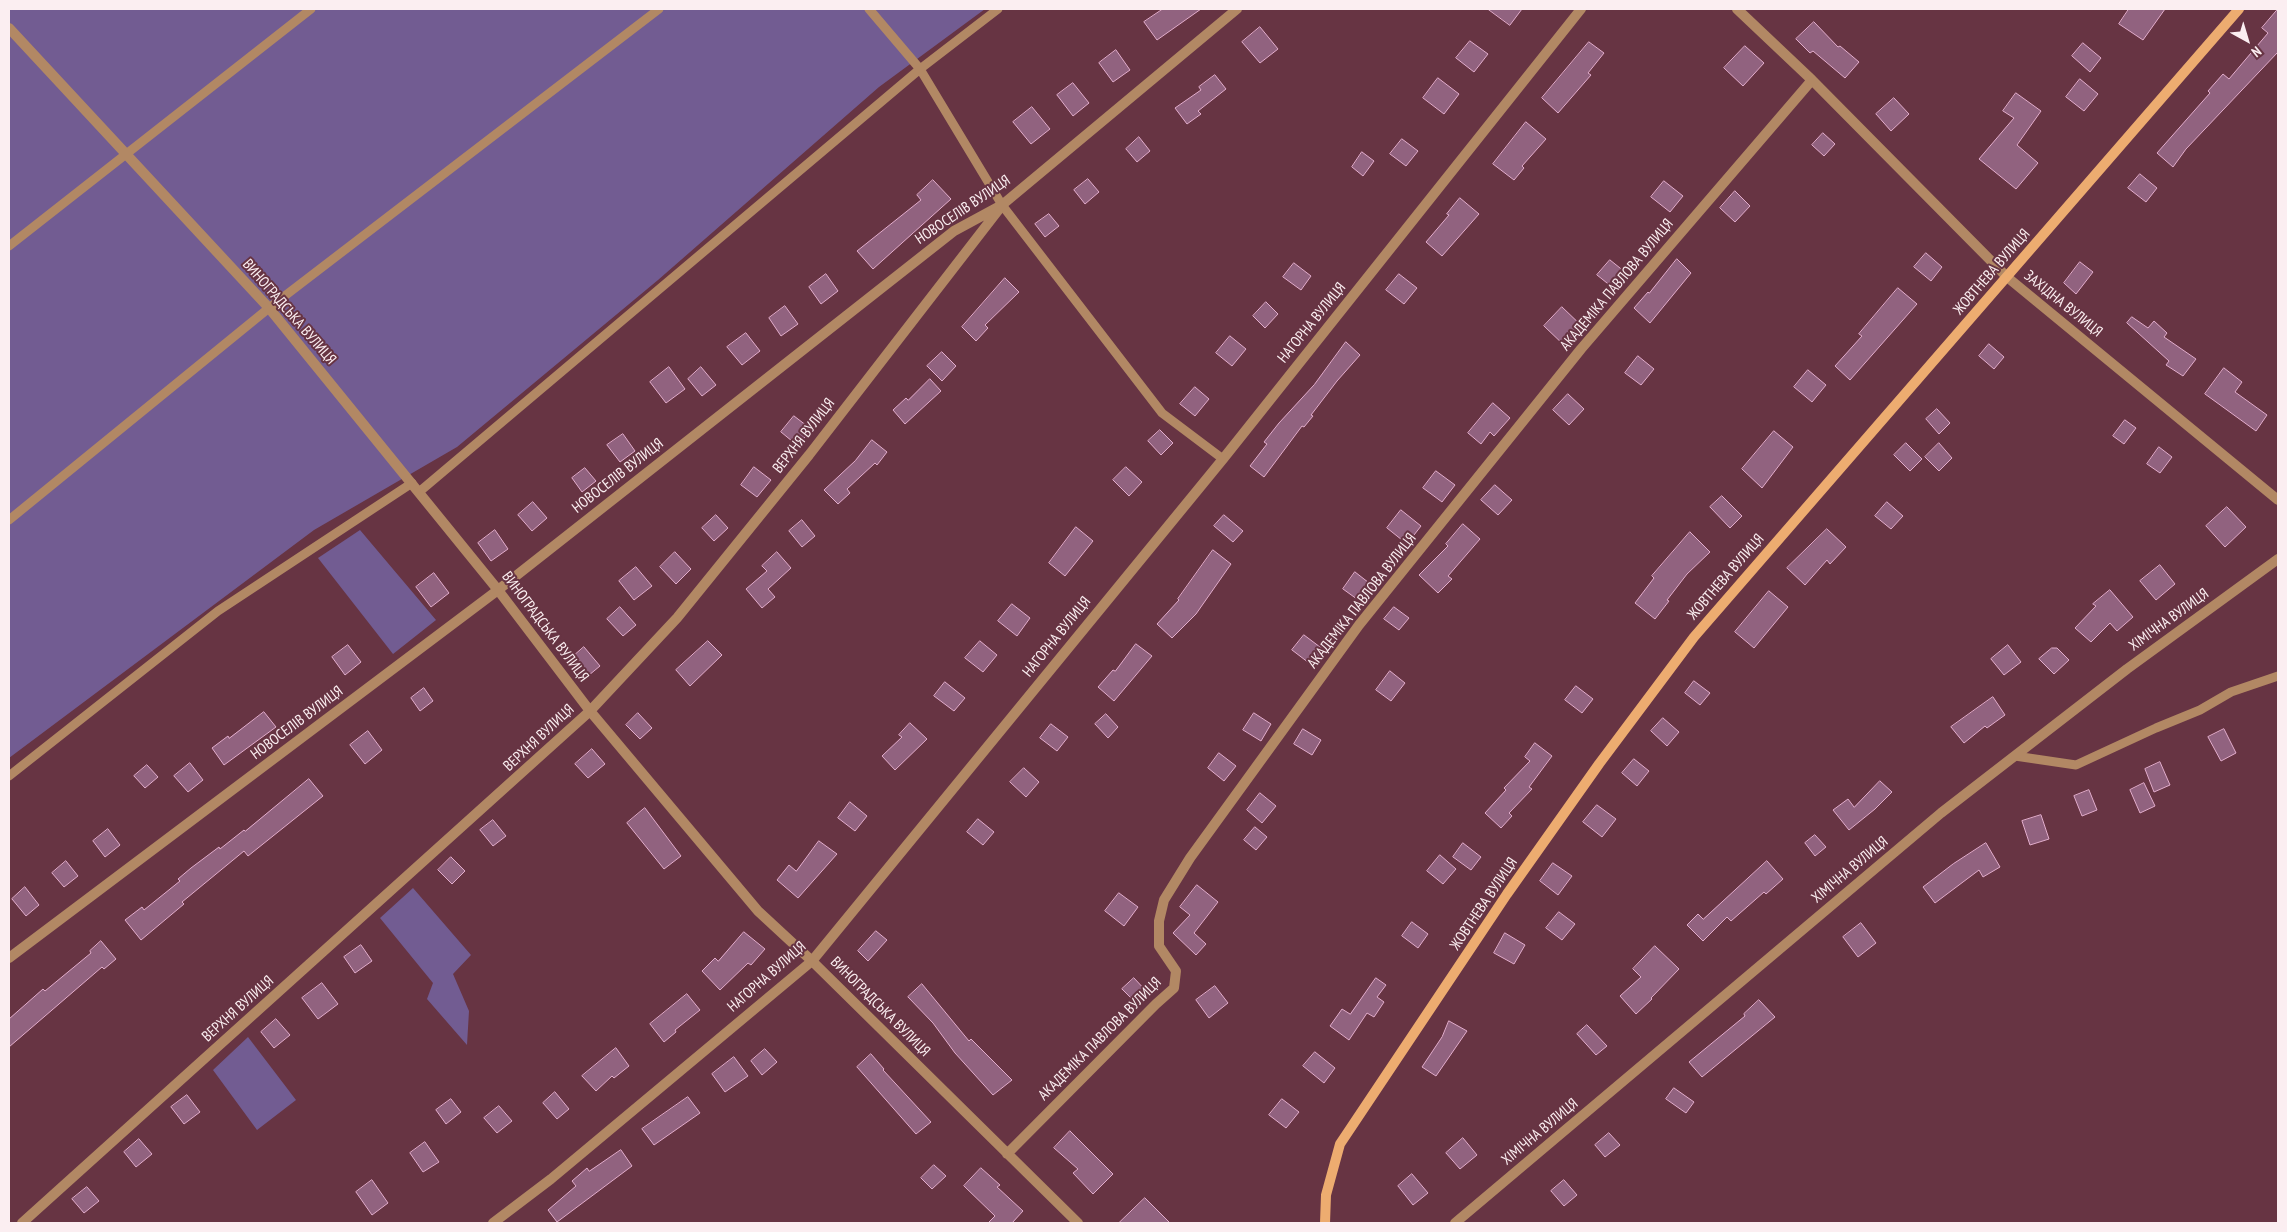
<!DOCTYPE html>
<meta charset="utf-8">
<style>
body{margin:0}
#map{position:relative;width:2287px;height:1232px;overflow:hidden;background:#673443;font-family:"PT Sans Narrow",sans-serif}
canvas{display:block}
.frame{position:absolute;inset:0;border:10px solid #fbeef1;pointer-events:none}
.north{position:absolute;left:2222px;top:15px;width:50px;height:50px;-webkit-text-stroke:4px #673443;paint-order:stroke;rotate:141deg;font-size:14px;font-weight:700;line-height:20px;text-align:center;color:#fbeef1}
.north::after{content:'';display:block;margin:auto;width:18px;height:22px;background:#fbeef1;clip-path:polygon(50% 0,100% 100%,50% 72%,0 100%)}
</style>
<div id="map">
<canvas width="2287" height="1232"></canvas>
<div class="frame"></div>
<div class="north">N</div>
</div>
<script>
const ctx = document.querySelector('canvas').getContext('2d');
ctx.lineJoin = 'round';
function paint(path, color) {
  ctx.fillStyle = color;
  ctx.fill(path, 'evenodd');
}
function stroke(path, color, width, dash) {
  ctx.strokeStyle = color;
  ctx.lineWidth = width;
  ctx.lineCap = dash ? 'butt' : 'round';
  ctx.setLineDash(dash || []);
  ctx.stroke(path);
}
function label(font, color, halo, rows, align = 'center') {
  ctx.font = font + ' "PT Sans Narrow",sans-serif';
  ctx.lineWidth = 4;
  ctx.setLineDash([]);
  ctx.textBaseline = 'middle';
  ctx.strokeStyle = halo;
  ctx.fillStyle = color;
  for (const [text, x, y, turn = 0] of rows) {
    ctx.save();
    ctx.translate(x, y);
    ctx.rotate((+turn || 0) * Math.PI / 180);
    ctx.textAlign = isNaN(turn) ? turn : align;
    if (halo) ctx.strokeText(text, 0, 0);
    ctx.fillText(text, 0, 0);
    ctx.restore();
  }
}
paint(new Path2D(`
 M9,9H985L879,87L658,280L457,447L314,530L9,758Z
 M360,530L436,620L393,654L318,558Z
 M413,888L471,955L453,974L469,1011L467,1045L427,999L433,983L380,918Z
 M248,1037L296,1100L257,1130L213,1070Z`), '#725c92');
const building = new Path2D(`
 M1163,9H1201L1157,40L1144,22Z
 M1488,9H1522L1510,25Z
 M2129,9H2165L2143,40L2119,24Z
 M2278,9V52L2186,149L2173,167L2157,153L2210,93L2208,91L2223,74L2229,79L2268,33L2262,28Z
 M1814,22L1838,47L1840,46L1859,62L1845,78L1813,51L1810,53L1796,39Z
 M1260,27L1278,49L1260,63L1242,42Z
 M1470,41L1488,54L1474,72L1456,58Z
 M1589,42L1604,53L1588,73L1591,75L1558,113L1542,98Z
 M2083,43L2101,58L2090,72L2072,56Z
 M1745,46L1764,63L1743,86L1724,68Z
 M1116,50L1130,70L1113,82L1099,63Z
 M1215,75L1226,89L1198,111L1201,114L1187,124L1175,108L1201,90L1199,87Z
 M1438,78L1459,94L1444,114L1423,98Z
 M2080,79L2098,94L2084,111L2066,97Z
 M1073,83L1089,103L1073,116L1057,95Z
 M2016,93L2041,111L2017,145L2038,163L2016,189L1979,159L2014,118L2003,111Z
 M1894,98L1909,114L1891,131L1876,114Z
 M1032,107L1050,129L1031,144L1013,122Z
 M1526,122L1546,139L1522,166L1524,168L1514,180L1493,164Z
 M1823,133L1835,144L1824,156L1812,145Z
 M1139,137L1150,151L1137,162L1126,149Z
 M1402,139L1418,151L1406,166L1390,154Z
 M1362,152L1374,161L1363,176L1352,167Z
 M2140,174L2157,188L2146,202L2128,188Z
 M1088,179L1099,192L1085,204L1074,190Z
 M933,180L951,199L873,269L857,251L921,200L917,195Z
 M1664,181L1683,196L1670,212L1651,197Z
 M1735,191L1750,206L1735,222L1720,208Z
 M1460,198L1479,214L1442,256L1426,242L1449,215L1447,214Z
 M1049,214L1059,226L1045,237L1035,224Z
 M1926,253L1942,267L1931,281L1914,267Z
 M1677,259L1691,273L1650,323L1634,308L1648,292L1649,293Z
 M1610,260L1625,272L1612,287L1597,275Z
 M2080,262L2093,272L2076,294L2064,283Z
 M1294,263L1311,276L1301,290L1283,277Z
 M826,274L838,291L821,304L809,287Z
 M1399,274L1417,288L1404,304L1386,290Z
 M1005,278L1019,292L985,325L988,328L976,341L962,327Z
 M1898,288L1917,304L1850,380L1835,366L1862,336L1859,334Z
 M1266,302L1278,314L1265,328L1253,316Z
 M785,306L798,324L781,336L769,318Z
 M1562,307L1585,329L1567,348L1544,326Z
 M2132,317L2148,328L2154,321L2167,333L2164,337L2196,359L2183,376L2166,365L2169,361L2127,323Z
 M746,333L760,351L742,365L727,347Z
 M1230,336L1246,349L1232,366L1216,353Z
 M1346,342L1360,355L1337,381L1311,415L1313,416L1304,427L1302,426L1264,477L1250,466L1267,444L1264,442L1279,423L1314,385Z
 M1989,344L2004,357L1994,369L1979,356Z
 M942,352L956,366L942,381L927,366Z
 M1638,356L1654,369L1641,385L1625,373Z
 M669,367L685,389L666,403L650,382Z
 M701,367L716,385L702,396L688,379Z
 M2224,368L2242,382L2235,392L2267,415L2256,431L2205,394Z
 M1808,370L1826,385L1812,402L1794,387Z
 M930,379L941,391L905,424L893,410L906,398L908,400Z
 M1195,387L1209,399L1195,416L1180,404Z
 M1568,394L1584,409L1569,425L1553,410Z
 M1493,403L1510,418L1494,436L1490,432L1481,444L1468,433Z
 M1937,409L1950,423L1939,434L1926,419Z
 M794,416L811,429L798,446L781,432Z
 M2125,420L2136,428L2124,444L2113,436Z
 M1160,430L1173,443L1161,455L1148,441Z
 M1774,431L1793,447L1762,488L1742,469Z
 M623,434L635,451L620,462L607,445Z
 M872,440L887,452L877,465L875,463L847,489L850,493L838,504L824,490L855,461Z
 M1906,443L1922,459L1910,471L1894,455Z
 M1939,443L1952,458L1939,471L1925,457Z
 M2159,447L2172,457L2160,473L2147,464Z
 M754,467L771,480L757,497L741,485Z
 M1126,467L1142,482L1129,496L1113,480Z
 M585,468L596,481L582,492L572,478Z
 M1436,471L1455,485L1442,502L1423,488Z
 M1495,485L1512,500L1498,515L1481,500Z
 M1722,496L1742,516L1730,528L1710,507Z
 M533,502L547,518L532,531L518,515Z
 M1887,502L1903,516L1891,529L1875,516Z
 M2227,507L2246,527L2225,547L2206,526Z
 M1401,510L1421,526L1407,544L1387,528Z
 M716,515L728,528L714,541L702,528Z
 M1224,515L1243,531L1233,542L1214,526Z
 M802,520L815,536L802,547L789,531Z
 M1463,524L1480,539L1448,576L1452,579L1438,593L1419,575L1448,546L1446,544Z
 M1076,527L1093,541L1065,576L1049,563Z
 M1827,529L1846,547L1830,564L1827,560L1805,585L1787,568Z
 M495,530L508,549L491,561L478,543Z
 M1690,532L1710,552L1687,574L1667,600L1669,601L1655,619L1635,603L1654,578L1652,576Z
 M1213,550L1231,564L1196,614L1172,638L1157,624L1179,600L1178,599Z
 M675,552L691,569L676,584L660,567Z
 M777,552L791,568L768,589L775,597L762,608L746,589L767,571L762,566Z
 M2160,565L2175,584L2156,600L2140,581Z
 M636,567L652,586L634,600L619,581Z
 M1355,572L1373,586L1361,602L1343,589Z
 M434,573L449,593L431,607L416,587Z
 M2110,590L2133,617L2117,631L2110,623L2091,642L2075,628L2096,606L2093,604Z
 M1769,591L1788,607L1754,648L1735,632Z
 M1012,604L1030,618L1017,636L998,621Z
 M620,607L636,625L623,636L607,619Z
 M1394,607L1409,618L1399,630L1384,619Z
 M1304,635L1324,650L1313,666L1292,650Z
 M708,641L722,655L690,686L676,670Z
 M980,641L997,655L983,672L965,658Z
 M1136,644L1152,656L1114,701L1098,687L1113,670L1115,671Z
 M348,645L361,662L345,675L332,657Z
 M2008,645L2021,662L2004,675L1991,659Z
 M584,647L600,666L583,680L568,661Z
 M2052,648H2057L2069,660L2054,674L2039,659Z
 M1390,671L1405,683L1391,701L1376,690Z
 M1694,681L1710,693L1700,705L1685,693Z
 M945,682L965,698L954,711L934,696Z
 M1576,686L1593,699L1582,713L1565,700Z
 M424,688L433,701L420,711L411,698Z
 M1993,697L2005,715L1987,728L1985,726L1964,743L1951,727Z
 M264,712L276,727L224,765L212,748L228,736L229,738Z
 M638,713L652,728L640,739L626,725Z
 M1254,713L1271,724L1261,741L1243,730Z
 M1106,714L1118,727L1108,738L1095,724Z
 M1663,718L1679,732L1667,746L1651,731Z
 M910,723L927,739L895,770L882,756L902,737L899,735Z
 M1051,724L1068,737L1057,751L1040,738Z
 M1303,729L1321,740L1312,755L1294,744Z
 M2224,729L2236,753L2221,761L2208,737Z
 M368,731L382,750L365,764L350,745Z
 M1535,743L1552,756L1529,787L1532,789L1509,813L1512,816L1501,828L1485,813L1506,790L1504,788L1530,761L1525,757Z
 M592,749L605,764L588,778L575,764Z
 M1219,753L1236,766L1224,781L1208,768Z
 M1634,759L1649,771L1637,786L1622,773Z
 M2160,762L2170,785L2154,792L2145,769Z
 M190,763L203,780L188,792L174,776Z
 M147,765L158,777L145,788L134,776Z
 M1024,768L1039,782L1026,797L1010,782Z
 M309,779L323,796L248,856L244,851L182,902L184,904L141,940L125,920L142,907L144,910L180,881L178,879L191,868L219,847L220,849L244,830L245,831Z
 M1880,781L1892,792L1875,809L1849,830L1833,810L1848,799L1854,807Z
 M2144,783L2155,806L2140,813L2130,790Z
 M2089,790L2097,810L2082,816L2074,796Z
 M1260,793L1276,806L1262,823L1247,810Z
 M850,802L867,816L855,831L838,818Z
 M1597,805L1616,819L1602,837L1583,822Z
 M645,808L681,856L664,869L627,823Z
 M2041,815L2049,839L2030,845L2022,821Z
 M978,819L994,832L983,845L967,832Z
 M493,820L506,836L493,846L480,830Z
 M1255,827L1267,837L1256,850L1244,840Z
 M108,829L120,845L105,857L93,841Z
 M1815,835L1826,847L1815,856L1805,843Z
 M819,841L837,854L798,898L777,880L789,865L796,871Z
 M1463,843L1481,857L1471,870L1453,857Z
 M1986,843L2000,867L1983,877L1979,870L1935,903L1923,887L1953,864Z
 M1440,855L1456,869L1443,884L1427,871Z
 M451,857L465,871L452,884L438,870Z
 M66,861L78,876L64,887L52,873Z
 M1767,861L1783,879L1766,894L1764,892L1731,921L1727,917L1703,941L1687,925L1698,914L1703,919Z
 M1553,863L1572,876L1558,895L1540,881Z
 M1197,885L1218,902L1194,933L1206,944L1196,955L1173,933L1190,915L1180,907Z
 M25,887L39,905L26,916L12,899Z
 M1119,893L1138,907L1124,926L1105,911Z
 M1559,912L1575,924L1562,940L1546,928Z
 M1412,922L1428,934L1418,948L1402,936Z
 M1861,923L1876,943L1858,957L1843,937Z
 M876,931L887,940L868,961L858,951Z
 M744,932L765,949L751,965L748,963L720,990L702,971L715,958L718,961Z
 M1505,933L1525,945L1514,964L1494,953Z
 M101,941L116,959L104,969L102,967L9,1047V1019L43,989L45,991L91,953L90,951Z
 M361,945L372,961L355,973L344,957Z
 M1655,946L1679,969L1651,998L1652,999L1636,1014L1620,996L1641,977L1633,969Z
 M1134,978L1147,992L1136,1003L1122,989Z
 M1376,978L1386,985L1377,997L1384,1002L1374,1017L1367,1013L1349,1040L1330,1026L1342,1009L1350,1014Z
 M322,983L338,1004L318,1019L302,998Z
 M922,984L969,1041L971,1039L1012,1080L993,1095L955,1053L933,1023L908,997Z
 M1215,986L1228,1003L1209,1018L1196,1000Z
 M687,994L700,1010L675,1030L676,1032L664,1042L650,1024Z
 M1759,1000L1775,1017L1702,1077L1689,1062L1745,1016L1744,1014Z
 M276,1019L290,1035L274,1048L261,1032Z
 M1449,1021L1467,1031L1436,1076L1422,1067L1442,1037Z
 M1587,1025L1607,1046L1596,1055L1577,1034Z
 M616,1048L629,1066L614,1078L612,1076L596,1091L582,1076Z
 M765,1049L777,1062L762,1075L751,1061Z
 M1315,1052L1335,1068L1324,1083L1303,1066Z
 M871,1054L884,1069L883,1070L931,1122L916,1134L857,1067Z
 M734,1057L748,1076L725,1092L712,1074Z
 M1674,1088L1694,1102L1686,1113L1666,1099Z
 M555,1092L569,1109L557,1119L543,1103Z
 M187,1095L200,1112L184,1124L171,1107Z
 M688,1097L700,1113L654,1145L642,1129Z
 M451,1099L461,1112L446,1124L436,1110Z
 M1282,1099L1299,1112L1286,1128L1269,1115Z
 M499,1106L512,1121L497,1133L484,1118Z
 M1070,1131L1113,1174L1093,1194L1073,1173L1078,1169L1054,1148Z
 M1609,1133L1620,1145L1605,1157L1595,1145Z
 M1463,1138L1477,1155L1460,1169L1446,1153Z
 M139,1139L152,1154L136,1167L124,1152Z
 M425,1142L439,1162L423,1172L410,1153Z
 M621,1150L632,1166L557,1222L548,1210L576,1186L572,1181L587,1168L589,1171Z
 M934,1165L946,1176L932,1189L921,1178Z
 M981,1168L1000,1185L997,1187L1023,1211L1012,1223H988L995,1216L964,1186Z
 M1412,1174L1428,1193L1413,1205L1398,1186Z
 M372,1180L388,1203L372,1215L356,1192Z
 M1564,1180L1577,1195L1564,1206L1551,1191Z
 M87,1187L99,1201L84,1213L72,1199Z
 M1145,1198L1170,1223H1119Z`);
paint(building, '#91627f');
stroke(building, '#e2adcc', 1);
stroke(new Path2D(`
 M869,9L920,69L1002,205L1162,413L1223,459
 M9,246L311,9
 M419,492L920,69L998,9
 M9,520L269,308L659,9
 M2015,756L2076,765L2156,728L2200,710L2231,692L2278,676
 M9,776L218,611L412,483`), '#b28864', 9);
stroke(new Path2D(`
 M1737,9L1812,80L2007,277L2278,500
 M9,28L269,308L498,590L590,711L758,911L812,961L1078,1223
 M9,958L498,590L954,231L1002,205L1237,9
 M1007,1154L1156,1004L1174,988L1176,971L1159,946V921L1164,900L1190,858L1359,625L1581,349L1812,80
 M22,1223L590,711L677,618L809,455L1000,208
 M493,1223L551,1179L812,961L1223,459L1581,9
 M1455,1223L1941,813L2127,669L2278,559`), '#b28864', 10);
stroke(new Path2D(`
 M1325,1223L1326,1195L1340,1144L1507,894L1599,764L1694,637L2239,9`), '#edac70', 10);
label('15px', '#fbeef1', '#673443', [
 ["НОВОСЕЛІВ ВУЛИЦЯ",963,210,-34],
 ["ЖОВТНЕВА ВУЛИЦЯ",1992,272,-49],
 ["АКАДЕМІКА ПАВЛОВА ВУЛИЦЯ",1617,285,-50],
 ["ЗАХІДНА ВУЛИЦЯ",2063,304,39],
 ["ВИНОГРАДСЬКА ВУЛИЦЯ",289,312,49],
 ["НАГОРНА ВУЛИЦЯ",1312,323,-51],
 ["ВЕРХНЯ ВУЛИЦЯ",804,436,-52],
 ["НОВОСЕЛІВ ВУЛИЦЯ",618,476,-38],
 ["ЖОВТНЕВА ВУЛИЦЯ",1726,577,-49],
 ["АКАДЕМІКА ПАВЛОВА ВУЛИЦЯ",1362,601,-52],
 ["ХІМІЧНА ВУЛИЦЯ",2169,620,-36],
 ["ВИНОГРАДСЬКА ВУЛИЦЯ",545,627,53],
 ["НАГОРНА ВУЛИЦЯ",1057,637,-51],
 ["НОВОСЕЛІВ ВУЛИЦЯ",297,723,-37],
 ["ВЕРХНЯ ВУЛИЦЯ",539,738,-43],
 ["ХІМІЧНА ВУЛИЦЯ",1850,870,-40],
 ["ЖОВТНЕВА ВУЛИЦЯ",1484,904,-56],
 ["НАГОРНА ВУЛИЦЯ",767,977,-41],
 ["ВИНОГРАДСЬКА ВУЛИЦЯ",880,1007,45],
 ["ВЕРХНЯ ВУЛИЦЯ",238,1009,-42],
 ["АКАДЕМІКА ПАВЛОВА ВУЛИЦЯ",1100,1039,-45],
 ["ХІМІЧНА ВУЛИЦЯ",1540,1132,-40]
]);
</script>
